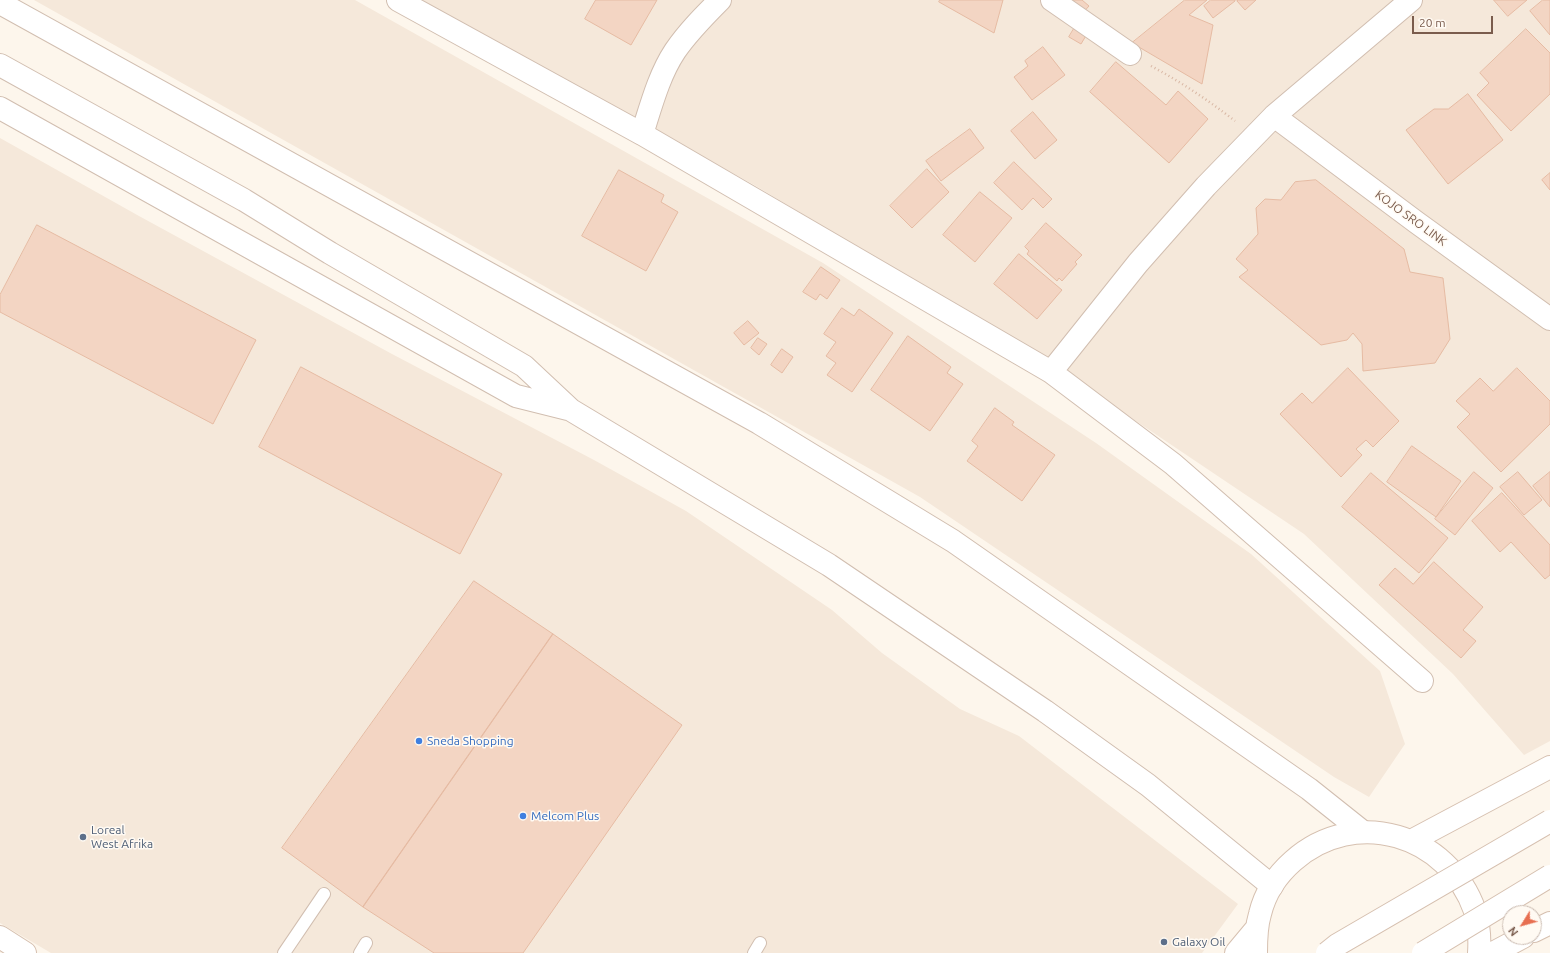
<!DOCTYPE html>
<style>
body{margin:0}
#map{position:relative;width:1550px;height:953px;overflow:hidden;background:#fdf6ec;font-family:Ubuntu,sans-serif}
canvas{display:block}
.north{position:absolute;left:1502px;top:905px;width:40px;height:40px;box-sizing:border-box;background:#fffaf3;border:1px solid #cabbb1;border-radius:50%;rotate:233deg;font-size:11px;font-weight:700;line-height:16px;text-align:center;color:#7a5c4d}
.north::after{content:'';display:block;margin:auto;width:14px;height:18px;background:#e76f51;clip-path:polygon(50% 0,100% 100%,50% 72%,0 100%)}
.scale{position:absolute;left:1412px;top:16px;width:81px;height:18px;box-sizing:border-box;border:2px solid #7a5c4d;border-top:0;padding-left:5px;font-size:12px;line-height:14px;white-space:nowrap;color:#7a5c4d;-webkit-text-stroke:3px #fffaf3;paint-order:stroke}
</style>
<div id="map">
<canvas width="1550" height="953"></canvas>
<div class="north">N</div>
<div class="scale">20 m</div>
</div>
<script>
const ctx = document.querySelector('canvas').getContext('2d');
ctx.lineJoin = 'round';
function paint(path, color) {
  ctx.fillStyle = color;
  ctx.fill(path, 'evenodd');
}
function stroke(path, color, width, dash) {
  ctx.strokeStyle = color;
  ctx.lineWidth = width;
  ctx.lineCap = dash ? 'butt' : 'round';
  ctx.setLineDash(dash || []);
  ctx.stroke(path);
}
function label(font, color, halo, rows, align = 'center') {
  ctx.font = font + ' Ubuntu,sans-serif';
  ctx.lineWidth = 3;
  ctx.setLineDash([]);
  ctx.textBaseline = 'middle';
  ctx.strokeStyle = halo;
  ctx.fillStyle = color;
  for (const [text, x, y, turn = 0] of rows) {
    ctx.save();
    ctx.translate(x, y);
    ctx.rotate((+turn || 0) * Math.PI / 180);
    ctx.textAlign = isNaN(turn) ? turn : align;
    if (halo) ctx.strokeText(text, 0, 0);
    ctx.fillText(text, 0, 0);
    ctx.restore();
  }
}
paint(new Path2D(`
 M34,0H355L823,263L1096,443L1251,554L1380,671L1405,744L1369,797L1334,777L920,497Z
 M420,0H1550V741L1524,755L1453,674L1304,534L1060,370L756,186Z
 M0,138L139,216L392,354L594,460L686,511L832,610L882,653L960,709L1019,736L1238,904L1202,953H51L0,923Z`), '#f5e8da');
const building = new Path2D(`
 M596,0H657L631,45L585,19Z
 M940,0H1003L994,33L939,2Z
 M1074,0H1082L1089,6L1080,16L1069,6Z
 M1185,0H1207L1189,15L1213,25L1202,84L1132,43Z
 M1211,0H1235V1L1213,18L1204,6Z
 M1239,0H1256L1245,10L1237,1Z
 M1494,0H1527L1508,16Z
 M1543,0H1550V35L1530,11Z
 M1078,22L1090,29L1081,44L1069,37Z
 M1526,29L1550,53V94L1511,131L1477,95L1489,83L1480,73Z
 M1043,47L1065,75L1032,100L1014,77L1028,66L1025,61Z
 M1116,62L1166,105L1178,91L1208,119L1169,163L1090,92Z
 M1468,94L1503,140L1448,184L1406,130L1434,109H1448Z
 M1033,112L1057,140L1035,159L1011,131Z
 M970,129L984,148L941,181L926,161Z
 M1014,162L1052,199L1043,208L1033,198L1022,210L994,183Z
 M927,169L949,192L912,228L890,206Z
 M619,170L664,195L661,202L678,212L646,271L582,236Z
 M1550,173V190L1542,180Z
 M1316,180L1404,249L1410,272L1443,278L1450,339L1435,363L1363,371L1362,344L1353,333L1347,340L1321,345L1239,277L1248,270L1236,259L1258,234L1256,208L1265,199L1281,200L1295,182Z
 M980,192L1012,218L975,262L943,235Z
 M1046,223L1082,255L1075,262L1077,264L1062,281L1059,278L1057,281L1027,254L1029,251L1025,247Z
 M37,225L256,340L213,424L0,312V295Z
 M1019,254L1062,290L1037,319L994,284Z
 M821,267L840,280L827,299L820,294L816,300L803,292Z
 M842,308L854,316L859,309L893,333L852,392L827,375L836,363L826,356L836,342L824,334Z
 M748,321L759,333L744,345L734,333Z
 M908,336L951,367L947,373L963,384L930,431L871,390Z
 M758,338L767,344L759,355L751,348Z
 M782,349L793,357L782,373L771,365Z
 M301,367L502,474L460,554L259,447Z
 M1348,368L1399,421L1373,447L1366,440L1356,449L1362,455L1341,477L1280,414L1302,393L1312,403Z
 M1517,368L1550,401V424L1501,472L1457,427L1470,414L1456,401L1480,378L1493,391Z
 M995,408L1014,422L1012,425L1055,455L1022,501L967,461L978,446L972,441Z
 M1412,446L1461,481L1436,517L1387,482Z
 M1474,472L1493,488L1455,535L1435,519Z
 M1518,472L1542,500L1524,515L1500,487Z
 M1550,472V507L1533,486Z
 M1371,473L1448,538L1419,573L1342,507Z
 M1502,493L1550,545V575L1545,579L1511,542L1500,552L1472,521Z
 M1434,562L1483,607L1463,630L1476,641L1461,658L1379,585L1395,568L1413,584Z
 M474,581L553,634L363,907L282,848Z
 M553,634L682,725L523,953H434L363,907Z`);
paint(building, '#f3d5c3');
stroke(building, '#e6bba3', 1);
const lane = new Path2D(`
 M284,953L324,894
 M360,953L366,943
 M754,953L760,943`);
const street = new Path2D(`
 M398,0L642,134L1051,372L1173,464L1422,681
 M1052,0L1130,54
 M0,3L759,423L953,541L1309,789L1363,832
 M0,65L244,200L330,253L524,366L571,410L829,565L1045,711L1148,785L1272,886
 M0,108L516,396L568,409
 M1274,116L1416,222L1550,319
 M642,134C651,106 659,75 675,51C688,32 704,16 720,0
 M1051,372L1138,263L1206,186L1274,116L1411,0`);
const secondary = new Path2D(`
 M1411,841L1550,767
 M1534,931L1550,923
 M0,937L25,953
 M1236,953L1256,929
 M1256,953C1256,940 1256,927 1260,914C1265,893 1277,875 1293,861C1355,806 1448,834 1475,911C1479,925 1480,939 1479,953
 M1493,953L1523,937`);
stroke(lane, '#d1beb0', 14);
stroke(street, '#d1beb0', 24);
stroke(secondary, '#d6c0b0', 24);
stroke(new Path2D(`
 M1151,66C1181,82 1208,100 1235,121`), '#d9b8a5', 2.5, [1, 3]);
stroke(lane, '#fff', 12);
stroke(street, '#fff', 22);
stroke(secondary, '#fff', 22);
const secondaryBridge = new Path2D(`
 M1327,953L1337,945L1550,821
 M1423,953L1550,876`);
stroke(secondaryBridge, '#d6c0b0', 24, []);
stroke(secondaryBridge, '#fff', 22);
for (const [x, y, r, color] of [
 [419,741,4,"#3f7fe0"],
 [523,816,4,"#3f7fe0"],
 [83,837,4,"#5c6f8a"],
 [1164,942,4,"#5c6f8a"]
]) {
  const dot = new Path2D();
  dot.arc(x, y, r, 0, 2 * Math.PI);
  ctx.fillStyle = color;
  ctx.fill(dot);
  stroke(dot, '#fffaf3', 1.5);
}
label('12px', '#7a5c4d', '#fffaf3', [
 ["KOJO SRO LINK",1411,218,36]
]);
label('12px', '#366cbe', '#fffaf3', [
 ["Sneda Shopping",427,741],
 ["Melcom Plus",531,816]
], 'left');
label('12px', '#4e5e75', '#fffaf3', [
 ["Loreal",91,830],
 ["West Afrika",91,844],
 ["Galaxy Oil",1172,942]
], 'left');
</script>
